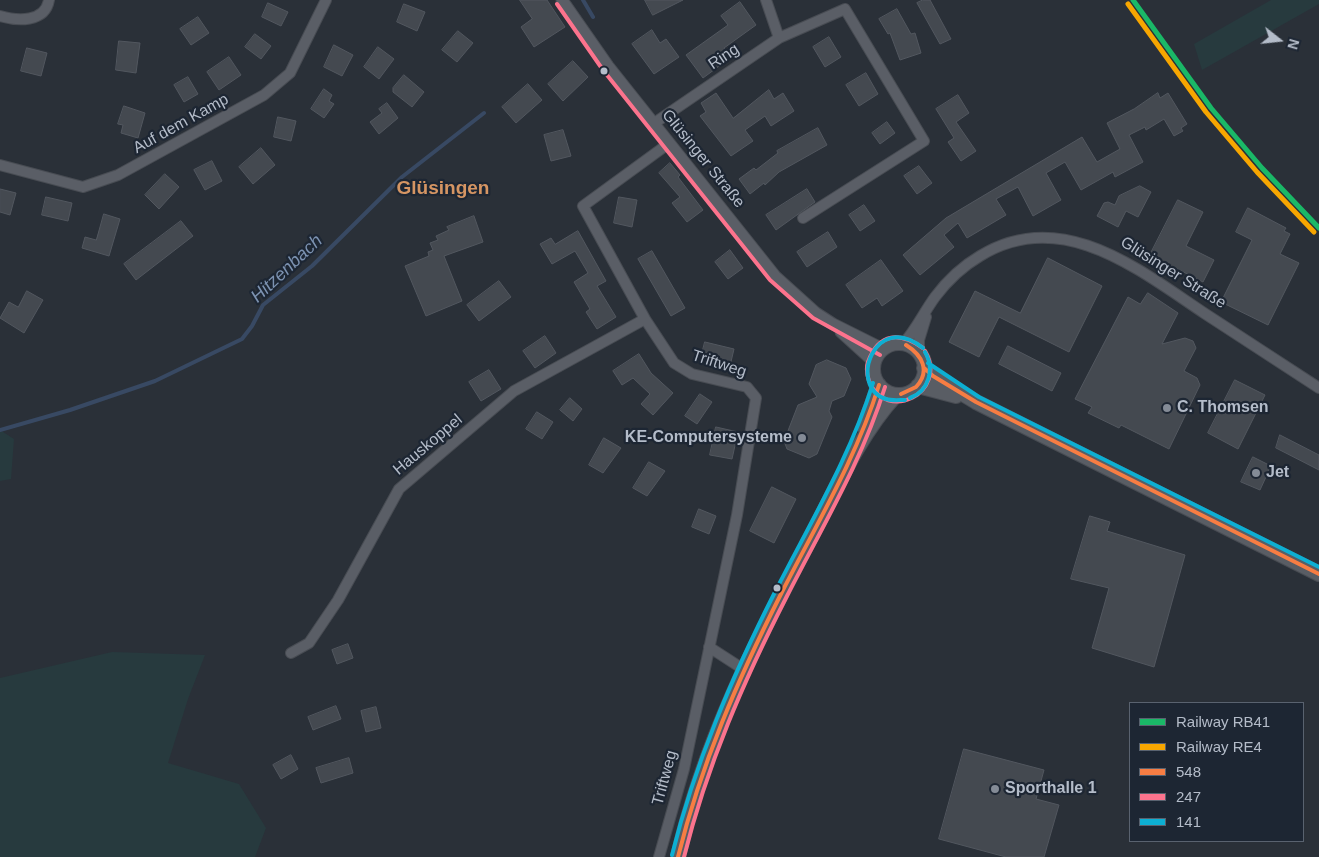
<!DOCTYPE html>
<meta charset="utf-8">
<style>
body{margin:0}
#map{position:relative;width:1319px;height:857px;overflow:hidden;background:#2a3038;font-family:Helvetica,sans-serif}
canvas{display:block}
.legend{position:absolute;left:1129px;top:702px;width:175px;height:140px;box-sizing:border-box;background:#1d2633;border:1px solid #59626f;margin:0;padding:6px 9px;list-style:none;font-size:15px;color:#b4bcc9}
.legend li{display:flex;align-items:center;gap:10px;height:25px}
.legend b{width:25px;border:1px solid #59626f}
.north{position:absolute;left:1254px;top:15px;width:50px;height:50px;-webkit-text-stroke:4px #1d2633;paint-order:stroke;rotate:106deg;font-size:14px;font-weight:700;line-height:20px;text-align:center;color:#b4bcc9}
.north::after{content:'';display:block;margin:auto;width:18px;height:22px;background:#b4bcc9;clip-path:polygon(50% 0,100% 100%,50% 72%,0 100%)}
</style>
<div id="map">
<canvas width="1319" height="857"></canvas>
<ul class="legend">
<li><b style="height:6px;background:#1ab867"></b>Railway RB41</li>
<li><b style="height:6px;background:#f7a600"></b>Railway RE4</li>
<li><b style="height:6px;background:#f77d43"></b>548</li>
<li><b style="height:6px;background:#fc738d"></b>247</li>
<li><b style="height:6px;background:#0dafd3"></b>141</li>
</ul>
<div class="north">N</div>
</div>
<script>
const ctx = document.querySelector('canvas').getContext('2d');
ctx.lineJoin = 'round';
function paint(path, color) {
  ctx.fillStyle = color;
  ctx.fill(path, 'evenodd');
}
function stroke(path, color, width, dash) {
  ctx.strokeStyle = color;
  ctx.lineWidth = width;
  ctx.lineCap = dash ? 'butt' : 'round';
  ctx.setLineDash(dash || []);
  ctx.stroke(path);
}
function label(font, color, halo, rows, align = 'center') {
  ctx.font = font + ' Helvetica,sans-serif';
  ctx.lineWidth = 4.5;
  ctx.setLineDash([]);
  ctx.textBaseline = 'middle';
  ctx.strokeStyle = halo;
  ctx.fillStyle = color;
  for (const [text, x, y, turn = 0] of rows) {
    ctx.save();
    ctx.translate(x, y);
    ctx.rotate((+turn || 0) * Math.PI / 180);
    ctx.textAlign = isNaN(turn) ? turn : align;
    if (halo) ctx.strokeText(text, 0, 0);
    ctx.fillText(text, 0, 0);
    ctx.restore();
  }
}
paint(new Path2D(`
 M1271,0H1319V4L1202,70L1194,44Z
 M0,430L14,439L11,479L0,481Z
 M112,652L205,655L188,699L168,763L239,784L266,828L255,857H0V678Z`), '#273a3e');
stroke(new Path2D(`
 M583,0L593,17
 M0,430L70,410L155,381L242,339L252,326L263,305L312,266L402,177L484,113`), '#384963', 4);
const building = new Path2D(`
 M520,0H547L565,27L534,47L521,27L532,19Z
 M645,0H683L653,15Z
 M923,0H930L951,39L940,44L917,3Z
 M740,2L756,25L724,48L730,58L703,78L686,55L728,25L721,16Z
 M268,3L288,12L281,26L262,17Z
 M404,4L425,12L417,31L397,22Z
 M897,9L911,34L915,33L921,53L900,60L890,33L888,34L879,19Z
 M198,17L209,33L191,45L180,29Z
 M652,30L660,43L666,39L679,57L654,74L632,44Z
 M458,31L473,43L457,62L442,50Z
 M255,34L271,46L261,59L245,47Z
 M829,37L841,57L825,67L813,47Z
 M119,41L140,43L136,73L116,70Z
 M334,45L353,55L342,76L324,67Z
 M378,47L394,59L379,79L364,67Z
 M27,48L47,53L41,76L21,71Z
 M229,57L241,75L219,90L207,72Z
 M573,61L588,77L563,101L548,84Z
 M866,73L878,94L859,106L846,85Z
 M404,75L424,92L412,107L393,92V88Z
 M188,77L198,94L184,102L174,85Z
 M528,84L542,100L516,123L502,107Z
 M324,89L332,95L329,101L334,104L324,118L311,109Z
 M769,90L774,99L783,93L794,111L771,126L765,116L745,130L753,141L731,156L700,116L706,112L701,103L716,93L733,118Z
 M1158,93L1160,98L1168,93L1187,124L1181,128L1183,131L1174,136L1164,119L1146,130L1145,127L1129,135L1143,162L1115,177L1113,172L1081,190L1065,162L1046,173L1061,200L1033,216L1018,187L996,199L1006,215L967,238L958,223L944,235L954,247L920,275L903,255L946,218L1082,137L1097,162L1120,149L1107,123L1134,109Z
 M958,95L969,113L956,122L976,151L961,161L948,142L954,138L936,109Z
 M387,103L398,118L379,134L370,122L382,113L379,109Z
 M124,106L145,113L138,138L121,133L123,125L118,124Z
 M278,117L296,121L291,141L274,137Z
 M887,122L895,133L880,144L872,133Z
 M818,128L827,145L779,172L765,185L764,183L750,194L739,179L754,168L756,170L778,153L777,151Z
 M563,130L571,156L551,161L544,135Z
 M261,148L275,165L253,184L239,167Z
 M212,161L222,181L205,190L194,170Z
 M670,163L680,175L678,177L703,210L687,222L672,203L680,197L659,173Z
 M919,166L932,183L917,194L904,176Z
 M165,174L179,187L159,209L145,195Z
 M1140,186L1151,192L1138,217L1126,211L1118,227L1097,216L1104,203L1108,202L1115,205L1119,196Z
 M0,189L16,193L10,215L0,212Z
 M807,189L815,202L776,230L766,215Z
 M46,197L72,203L68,221L42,215Z
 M619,197L637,200L632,227L614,223Z
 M1178,200L1203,212L1186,246L1214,260L1203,282L1150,255Z
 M864,205L875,221L860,231L849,215Z
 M1248,208L1286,228L1284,231L1290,234L1280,254L1299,263L1268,325L1221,302L1252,240L1236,232Z
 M104,214L120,219L109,256L82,248L85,237L96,240Z
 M474,216L483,242L444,256L462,301L426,316L405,266L429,256L428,252L433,250L430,243L438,240L436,236L449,230L447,227Z
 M181,221L193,236L136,280L124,264Z
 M578,231L606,281L597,286L616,317L597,329L586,312L590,309L574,282L588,273L575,251L552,264L540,244L551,238L555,244Z
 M828,232L837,247L807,267L797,252Z
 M730,250L743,268L728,279L715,262Z
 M652,251L685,308L671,316L638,259Z
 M1048,258L1102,286L1069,352L999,317L979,357L949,342L975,291L1020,313Z
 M881,260L903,291L882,306L877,298L862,308L846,285Z
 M499,281L511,297L479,321L467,305Z
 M27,291L43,300L24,333L0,318L9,302L18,307Z
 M1148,293L1178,313L1162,344L1185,338L1193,341L1196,348L1184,371L1197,378L1200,385L1169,449L1121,425L1119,428L1088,413L1092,407L1075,399L1128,297L1140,304Z
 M545,336L556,353L535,368L523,351Z
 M705,342L734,349L730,366L701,358Z
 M1008,346L1061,373L1052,391L999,364Z
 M639,354L651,373L673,393L653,415L641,404L650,394L633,378L622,385L613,371Z
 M827,360L846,368L851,379L844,396L832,401L829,411L832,417L817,454L809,458L787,449L784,441L798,405L817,397L809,384L816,365Z
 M489,370L501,389L481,401L469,382Z
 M1235,380L1265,395L1238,449L1208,433Z
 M700,394L712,402L697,424L685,416Z
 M570,398L582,409L573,421L560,410Z
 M537,412L553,422L542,439L526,429Z
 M716,427L738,432L732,459L710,455Z
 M1280,435L1319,455V470L1276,448Z
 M604,438L621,448L603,473L589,465Z
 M1253,457L1271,466L1260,490L1241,482Z
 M649,462L665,471L647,496L633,488Z
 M772,487L796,499L774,543L750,531Z
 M699,509L716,516L709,534L692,527Z
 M1090,516L1110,522L1107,531L1185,555L1154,667L1092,648L1109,588L1071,579Z
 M348,644L353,658L337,664L332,650Z
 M336,706L341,719L313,730L308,717Z
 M376,707L381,728L366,732L361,711Z
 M964,749L1044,770L1036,799L1059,805L1044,857H1006L939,839Z
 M291,755L298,769L281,779L273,765Z
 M349,758L353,773L321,783L316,768Z`);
paint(building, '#444950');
stroke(building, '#52575f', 1);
const minor = new Path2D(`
 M766,0L779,38
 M0,16C17,21 45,23 49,0
 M653,124L779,38L845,9L924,141L803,218
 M0,165L83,187L118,175L264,95L290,73L326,0
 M903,344C916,330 924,312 935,297C947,281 963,266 980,256C1061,206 1138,269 1204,313C1242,338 1281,363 1319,388
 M919,353V340L926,317
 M709,647L743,669
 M291,653L309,643L338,600L399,489L514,391L645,319
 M659,857L684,769L737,515L756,398L747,387L692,374L674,363L645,319L583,206L668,144`);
const tertiary = new Path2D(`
 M562,0L608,66L775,276L816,313L833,324L883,349
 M841,332L874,362`);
const secondary = new Path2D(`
 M873 369a26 26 0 1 1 52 0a26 26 0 1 1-52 0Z
 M924,368L933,376L976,402L1319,574
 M918,386L956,396
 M864,427L879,385
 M678,857C704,741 756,642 811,537C836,489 859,435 896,395`);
stroke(minor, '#484c53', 12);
stroke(tertiary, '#484c53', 13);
stroke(secondary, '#484c53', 16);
stroke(minor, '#5a5e66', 10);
stroke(tertiary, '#5a5e66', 11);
stroke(secondary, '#595d64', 14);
stroke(new Path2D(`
 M924,368L933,376L976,402L1319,574
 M901,394L916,387C931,371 922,355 906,345
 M678,857C701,764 738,679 781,594C816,525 856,459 879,385`), '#f77d43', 4);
stroke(new Path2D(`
 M557,4L603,70L770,280L813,318L880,355
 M923,348C900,332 879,332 868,362C866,368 867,375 869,381C886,424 949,392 925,351
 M684,857C707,765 744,680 787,596C822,527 862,461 885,387`), '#fc738d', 4);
stroke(new Path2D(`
 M928,363L979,397L1319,567
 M910,398C929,391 935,369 925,352
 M905,400C899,400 892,401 886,399C847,387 875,309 923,348
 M672,855C695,763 732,677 775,592C810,523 850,457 873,383`), '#0dafd3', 4);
stroke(new Path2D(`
 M1133,0L1211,108L1262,168L1319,228`), '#1ab867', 5);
stroke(new Path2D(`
 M1128,4L1206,112L1257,172L1314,232`), '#f7a600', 5);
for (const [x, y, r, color] of [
 [604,71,4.5,"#b4bcc9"],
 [1167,408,5,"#848b96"],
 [802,438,5,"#848b96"],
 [1256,473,5,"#848b96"],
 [777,588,4.5,"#b4bcc9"],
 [995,789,5,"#848b96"]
]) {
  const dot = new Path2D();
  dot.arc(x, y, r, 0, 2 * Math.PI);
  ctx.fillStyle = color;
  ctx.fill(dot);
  stroke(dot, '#1d2633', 2);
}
label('16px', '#b4bcc9', '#1d2633', [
 ["Ring",724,57,-34],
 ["Auf dem Kamp",181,124,-29],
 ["Glüsinger Straße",703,159,51],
 ["Glüsinger Straße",1173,273,32],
 ["Triftweg",719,364,18],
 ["Hauskoppel",428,445,-40],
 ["Triftweg",665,778,-75]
]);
label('bold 16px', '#b4bcc9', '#1d2633', [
 ["C. Thomsen",1177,408],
 ["KE-Computersysteme",792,438,"right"],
 ["Jet",1266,473],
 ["Sporthalle 1",1005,789]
], 'left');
label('italic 18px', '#7c92b1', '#1d2633', [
 ["Hitzenbach",287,269,-43]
]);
label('bold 19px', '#d59563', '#1d2633', [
 ["Glüsingen",443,189]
]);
</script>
